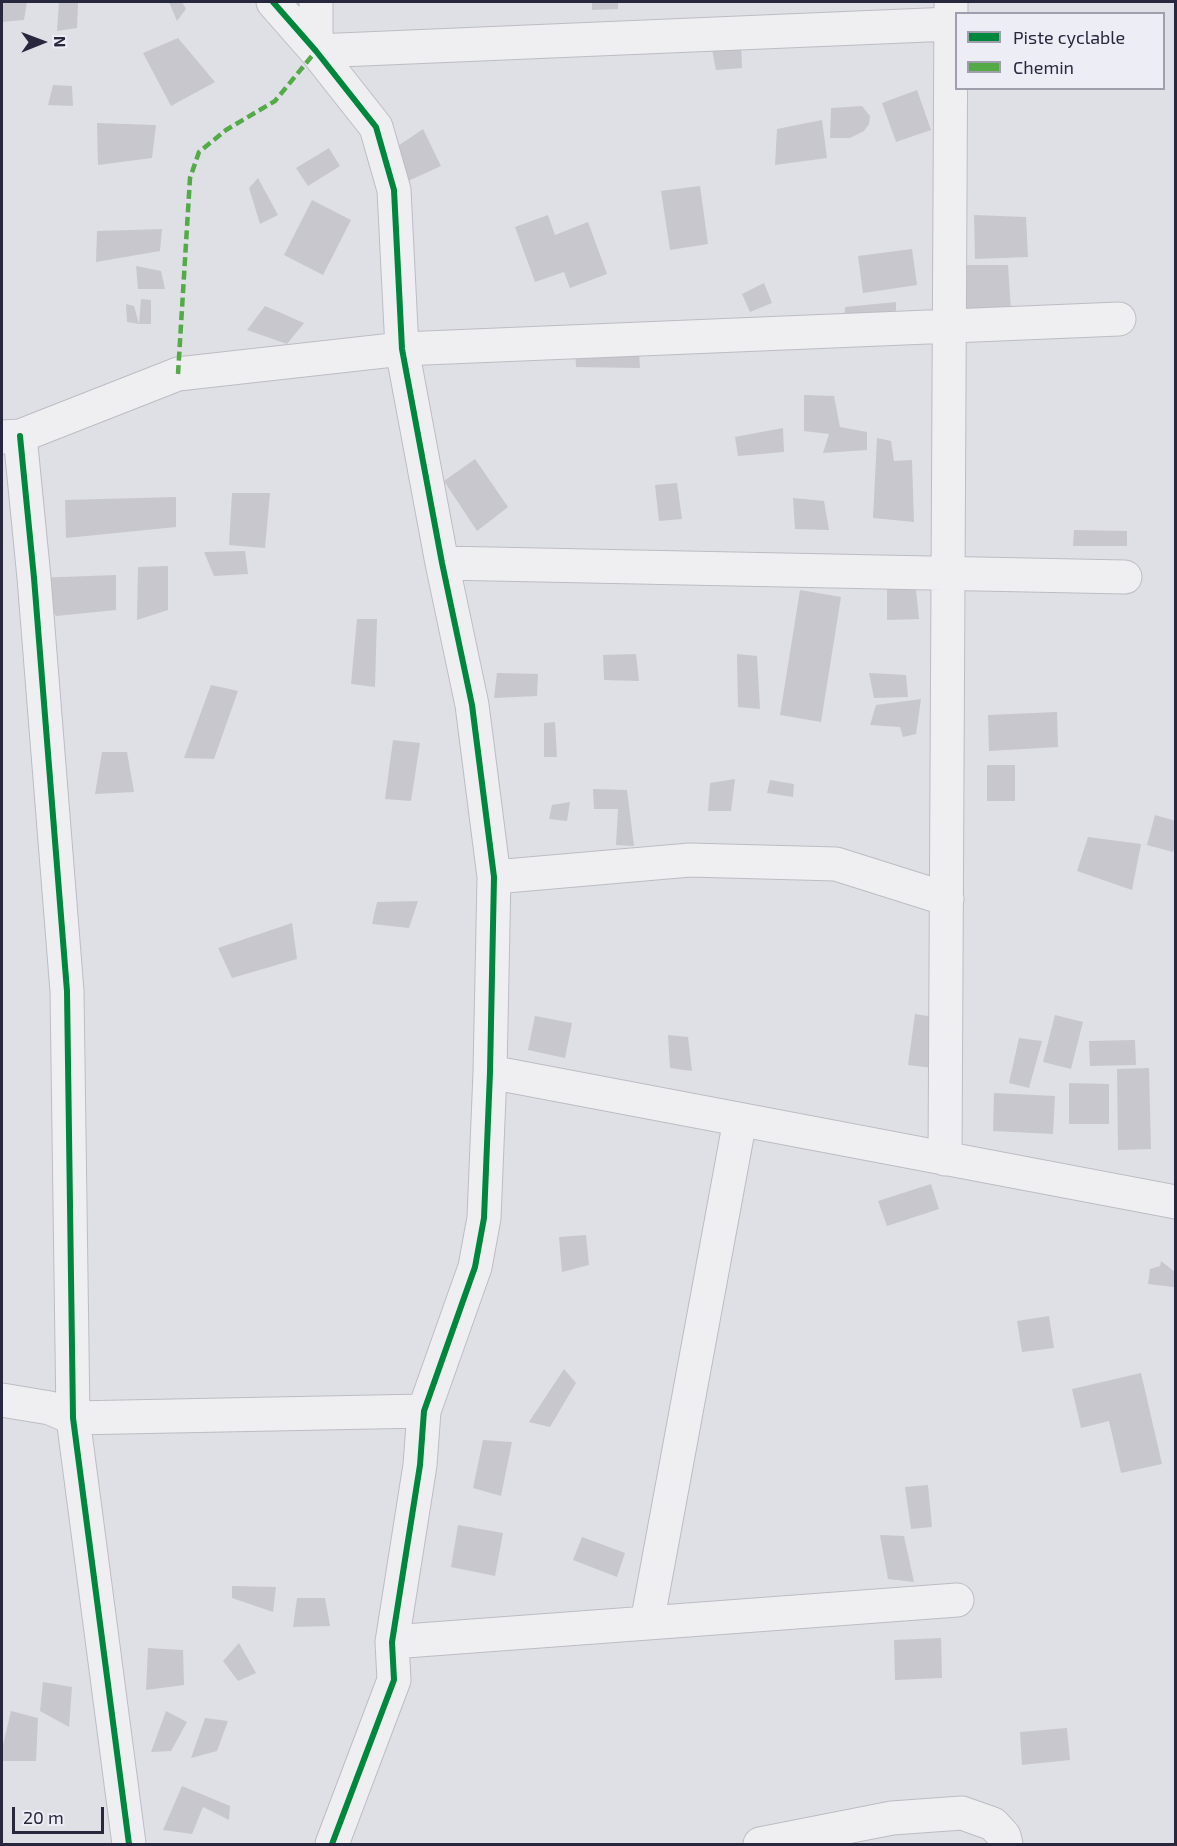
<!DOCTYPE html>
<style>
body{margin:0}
#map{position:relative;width:1177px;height:1846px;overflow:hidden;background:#dfe0e5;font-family:"Exo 2",sans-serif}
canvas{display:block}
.frame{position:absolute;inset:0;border:3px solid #27283e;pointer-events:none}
.legend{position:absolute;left:955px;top:12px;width:210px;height:78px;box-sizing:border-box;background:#ededf5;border:2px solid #9e9eac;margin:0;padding:8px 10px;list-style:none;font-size:18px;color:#27283e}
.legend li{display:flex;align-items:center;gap:12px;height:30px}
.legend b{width:30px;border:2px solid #9e9eac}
.north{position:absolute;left:12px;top:12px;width:60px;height:60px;-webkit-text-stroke:4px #ededf5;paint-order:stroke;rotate:89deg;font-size:16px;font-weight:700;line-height:24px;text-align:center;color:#27283e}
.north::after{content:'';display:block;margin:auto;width:21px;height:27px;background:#27283e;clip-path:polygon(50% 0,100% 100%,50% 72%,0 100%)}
.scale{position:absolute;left:12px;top:1807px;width:92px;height:27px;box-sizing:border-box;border:3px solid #27283e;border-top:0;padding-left:8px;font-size:18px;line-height:21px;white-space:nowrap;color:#27283e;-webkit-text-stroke:4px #ededf5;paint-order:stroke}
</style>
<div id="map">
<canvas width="1177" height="1846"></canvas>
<div class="frame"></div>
<ul class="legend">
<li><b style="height:8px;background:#00873e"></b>Piste cyclable</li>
<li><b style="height:8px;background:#53aa46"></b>Chemin</li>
</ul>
<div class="north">N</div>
<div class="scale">20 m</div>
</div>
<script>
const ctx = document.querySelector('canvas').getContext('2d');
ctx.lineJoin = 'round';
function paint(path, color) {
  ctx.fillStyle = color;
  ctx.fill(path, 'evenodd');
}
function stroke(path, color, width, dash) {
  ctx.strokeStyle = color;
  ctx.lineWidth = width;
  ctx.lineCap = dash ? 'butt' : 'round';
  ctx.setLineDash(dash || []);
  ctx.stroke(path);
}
paint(new Path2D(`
 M2,2H27L24,20L2,22Z
 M59,2L78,3L77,28L57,31Z
 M169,2H182L186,9L177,21Z
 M592,2H618V9L592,10Z
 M178,38L215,82L171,106L143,53Z
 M741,39L742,68L716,70L711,44Z
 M53,85L72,86L73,106L48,105Z
 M917,90L931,130L896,142L882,103Z
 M862,106L870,116L869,124L864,131L850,138H830L831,108Z
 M822,120L827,158L775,165L777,129Z
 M97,123L156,125L152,158L98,165Z
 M423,129L441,166L408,181L395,148Z
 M329,148L340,166L308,186L296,168Z
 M258,178L278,215L260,224L249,188Z
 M700,186L708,244L670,250L661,191Z
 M312,200L351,220L323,275L284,255Z
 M548,215L555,235L588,222L607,274L570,288L564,272L535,282L515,227Z
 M974,215L1026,217L1028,257L975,259Z
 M162,229L160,251L96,262L97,231Z
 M912,249L917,285L863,293L858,256Z
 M961,265H1008L1011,311L962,312Z
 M136,266L161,271L165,289H138Z
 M764,283L772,303L750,312L742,294Z
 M141,299L151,300V324H139Z
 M896,302V324L844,327L845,307Z
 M126,304L134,306L139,324L127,322Z
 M265,306L304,323L287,344L247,330Z
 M575,348L639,351L640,368L576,367Z
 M804,395L834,396L840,427L867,432V450L823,453L829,434L804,431Z
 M783,428L784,452L738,456L735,437Z
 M877,438L891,441L894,461L912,460L914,522L873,518Z
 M475,459L508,507L477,531L444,481Z
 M677,483L682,519L659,521L655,485Z
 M232,493H270L265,548L229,545Z
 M176,497V527L66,538L65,500Z
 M793,498L824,501L829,530L795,529Z
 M1074,530L1127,531V546H1073Z
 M245,551L248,574L214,576L204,552Z
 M168,566V610L137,620L138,567Z
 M116,575V610L56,616L34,578Z
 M887,588L916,590L919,619L887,620Z
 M800,590L841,597L821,722L780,715Z
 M357,619H377L375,687L351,684Z
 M636,654L639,681L604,680L603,655Z
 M737,654L757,656L760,709L738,707Z
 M497,673L538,674L537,696L494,698Z
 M869,673L906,675L908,697L874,698Z
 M211,685L238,691L214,759L184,758Z
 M921,699L916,734L903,737L900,727L870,725L876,705Z
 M1057,712L1058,747L989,751L988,715Z
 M555,722L557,757H544V723Z
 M393,740L420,743L411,801L385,799Z
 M102,752H127L134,792L95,794Z
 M987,765H1015V801H987Z
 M735,779L731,811H708L710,783Z
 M770,780L794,784L793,797L767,793Z
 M593,789L627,790L634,846L616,845L618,809H594Z
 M570,802L567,821L549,819L552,805Z
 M1155,815L1176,821V842L1173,852L1147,845Z
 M1088,837L1141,844L1132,890L1077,871Z
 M418,901L409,928L372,924L377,902Z
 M292,923L297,959L232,978L218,948Z
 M915,1014L947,1019L940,1069L908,1065Z
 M1055,1015L1083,1022L1071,1069L1043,1062Z
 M535,1016L572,1023L565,1058L528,1050Z
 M668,1035L688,1037L692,1071L670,1068Z
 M1019,1038L1042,1041L1029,1088L1009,1083Z
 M1135,1040L1136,1065L1090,1066L1089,1041Z
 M1149,1068L1151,1149L1118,1150L1117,1069Z
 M1069,1083L1109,1084V1124H1069Z
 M994,1093L1055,1096L1053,1134L993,1131Z
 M931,1184L939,1209L887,1226L878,1201Z
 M586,1235L589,1265L562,1272L559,1237Z
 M1161,1261L1175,1272L1174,1287L1148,1284L1150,1269L1160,1266Z
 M1049,1316L1054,1348L1022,1352L1017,1321Z
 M564,1369L576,1383L550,1427L529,1422Z
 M1141,1373L1162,1464L1121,1473L1109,1421L1081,1428L1072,1389Z
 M483,1440L512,1442L501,1496L473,1488Z
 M928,1485L932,1527L911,1529L905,1487Z
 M458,1525L503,1533L495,1576L451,1567Z
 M880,1535L904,1536L914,1582L888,1579Z
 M582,1537L625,1553L617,1577L573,1560Z
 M232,1586L276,1587L273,1612L232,1598Z
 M297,1598H325L330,1626L293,1627Z
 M941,1638L942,1678L895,1680L894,1640Z
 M239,1643L256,1673L238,1681L223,1661Z
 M148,1648L183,1650L184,1685L146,1690Z
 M43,1682L72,1687L69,1727L40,1711Z
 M11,1711L38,1718L36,1761H2V1749Z
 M166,1711L187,1722L171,1751L151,1752Z
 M205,1718L228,1721L217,1751L191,1758Z
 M1067,1728L1070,1760L1022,1765L1020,1732Z
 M182,1786L230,1806L229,1820L203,1807L192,1834L163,1830Z`), '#c7c7cd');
const street = new Path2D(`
 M273,2L316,51L376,127L394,190L402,349L442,563L472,705L494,877L490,1072L484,1218L475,1267L424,1411L420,1465L392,1642L394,1680L332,1844
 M316,51L951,24
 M316,51V2
 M20,436L34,578L67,991L73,1418L129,1844
 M2,437L20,436L178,374L402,349L1119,319
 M442,563L1125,577
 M494,877L690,860L836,864L947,899
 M490,1072L1176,1202
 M945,1159L951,2
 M2,1400L50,1408L73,1418L424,1411
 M647,1623L740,1120
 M392,1642L957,1600
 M760,1844L892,1818L962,1813L993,1824L1004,1836L1006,1844`);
stroke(street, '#bcbdc2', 35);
stroke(street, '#efeff2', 33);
stroke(new Path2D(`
 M178,374L190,178L199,152L226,130L275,101L316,51`), '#53aa46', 4.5, [9, 4.5]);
stroke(new Path2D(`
 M273,2L316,51L376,127L394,190L402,349L442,563L472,705L494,877L490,1072L484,1218L475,1267L424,1411L420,1465L392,1642L394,1680L332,1844
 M20,436L34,578L67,991L73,1418L129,1844`), '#00873e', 6);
</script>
